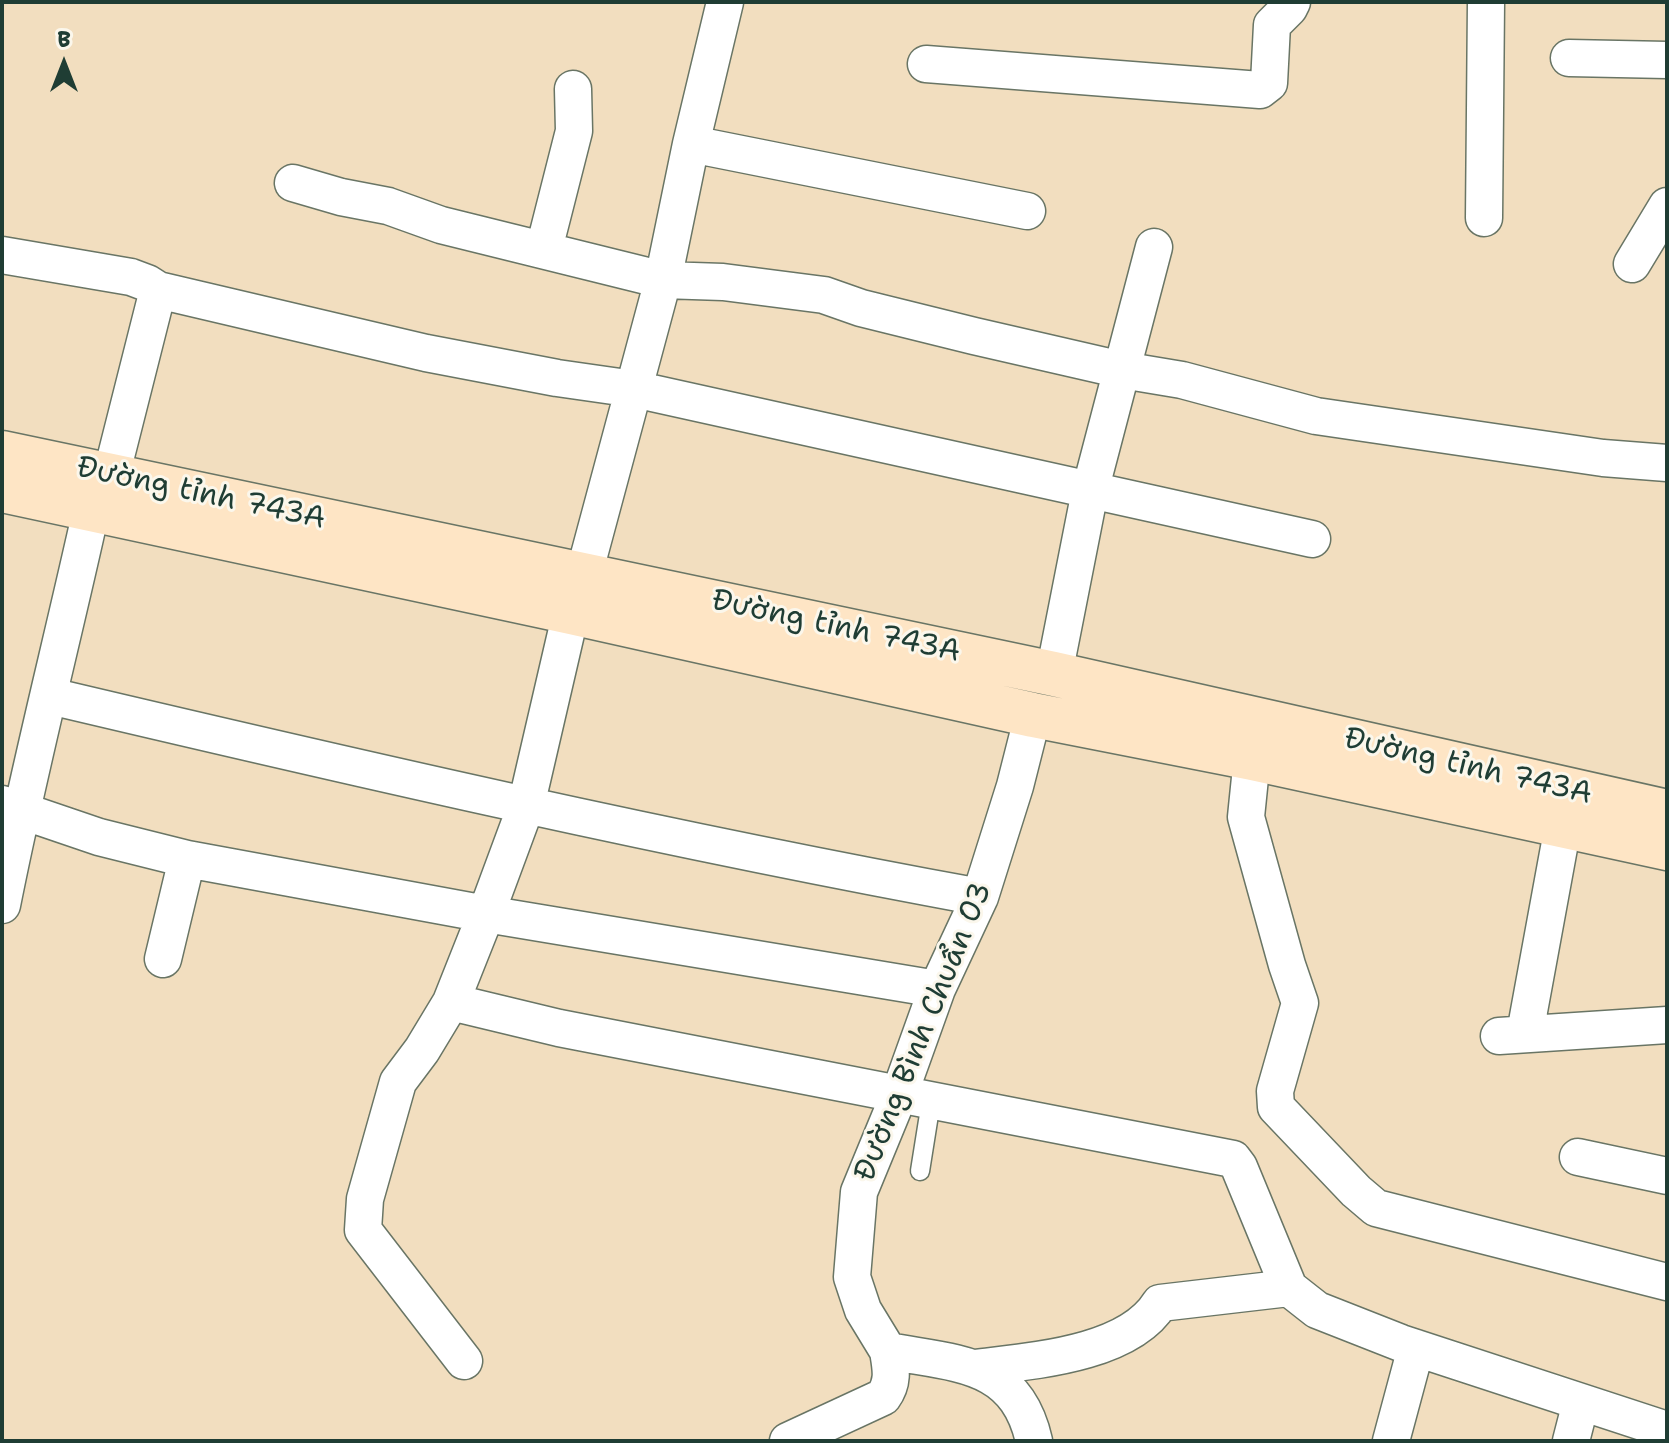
<!DOCTYPE html>
<meta charset="utf-8">
<style>
body{margin:0}
#map{position:relative;width:1669px;height:1443px;overflow:hidden;background:#f2debf;font-family:"Shantell Sans",sans-serif}
canvas{display:block}
.frame{position:absolute;inset:0;border:4px solid #1f3d34;pointer-events:none}
.north{position:absolute;left:24px;top:24px;width:80px;height:80px;-webkit-text-stroke:6px #fbf7ec;paint-order:stroke;rotate:0deg;font-size:22px;font-weight:700;line-height:32px;text-align:center;color:#1f3d34}
.north::after{content:'';display:block;margin:auto;width:28px;height:36px;background:#1f3d34;clip-path:polygon(50% 0,100% 100%,50% 72%,0 100%)}
</style>
<div id="map">
<canvas width="1669" height="1443"></canvas>
<div class="frame"></div>
<div class="north">B</div>
</div>
<script>
const ctx = document.querySelector('canvas').getContext('2d');
ctx.lineJoin = 'round';
function stroke(path, color, width, dash) {
  ctx.strokeStyle = color;
  ctx.lineWidth = width;
  ctx.lineCap = dash ? 'butt' : 'round';
  ctx.setLineDash(dash || []);
  ctx.stroke(path);
}
function label(font, color, halo, rows, align = 'center') {
  ctx.font = font + ' "Shantell Sans",sans-serif';
  ctx.lineWidth = 6;
  ctx.setLineDash([]);
  ctx.textBaseline = 'middle';
  ctx.strokeStyle = halo;
  ctx.fillStyle = color;
  for (const [text, x, y, turn = 0] of rows) {
    ctx.save();
    ctx.translate(x, y);
    ctx.rotate((+turn || 0) * Math.PI / 180);
    ctx.textAlign = isNaN(turn) ? turn : align;
    if (halo) ctx.strokeText(text, 0, 0);
    ctx.fillText(text, 0, 0);
    ctx.restore();
  }
}
const lane = new Path2D(`
 M920,1171L931,1102`);
const street = new Path2D(`
 M1569,58L1667,60
 M926,64L1260,90L1269,83L1272,25L1289,8L1292,2
 M691,144L1027,211
 M293,183L341,197L388,206L441,225L663,280L723,282L824,295L861,308L974,336L1122,370L1182,380L1316,416L1603,458L1667,463
 M1484,218L1486,2
 M544,249L574,131L573,89
 M2,255L131,277L147,283L158,290L426,353L557,378L634,389L1312,539
 M1632,264L1667,206
 M111,476L158,290
 M584,574L663,280L691,144L725,2
 M571,612L526,806L486,914L937,989
 M1054,674L1090,491L1154,247
 M50,696C359,769 668,840 980,897
 M1033,715L1015,786L980,897L937,989L899,1095L859,1192L852,1277L863,1310L888,1351C956,1364 1016,1361 1034,1441
 M1252,758L1246,817L1287,965L1300,1003L1275,1091L1276,1107L1356,1191L1376,1208L1667,1282
 M2,804L99,837L187,859L486,914L451,1002L422,1050L398,1082L365,1199L363,1230L464,1361
 M2,905C28,773 62,642 91,511
 M163,959L187,859
 M451,1002L559,1028L1233,1159L1239,1167L1289,1288L1317,1310L1401,1343L1667,1430
 M1525,1033L1563,826
 M1499,1036L1667,1025
 M1578,1157L1667,1176
 M975,1368C1030,1361 1128,1355 1160,1303L1289,1288
 M788,1441L883,1397C894,1382 891,1369 888,1351
 M1391,1441L1416,1348
 M1571,1441L1581,1402`);
const secondary = new Path2D(`
 M2,453L1054,674L1667,812
 M2,490L571,612L1033,715L1252,758L1667,848`);
stroke(lane, '#697565', 21);
stroke(street, '#697565', 39);
stroke(secondary, '#697565', 47);
stroke(lane, '#fff', 18);
stroke(street, '#fff', 36);
stroke(secondary, '#fee5c5', 44);
label('30px', '#1f3d34', '#fbf7ec', [
 ["Đường tỉnh 743A",201,494,12],
 ["Đường tỉnh 743A",836,627,12],
 ["Đường tỉnh 743A",1468,767,13],
 ["Đường Bình Chuẩn 03",924,1032,-68]
]);
</script>
